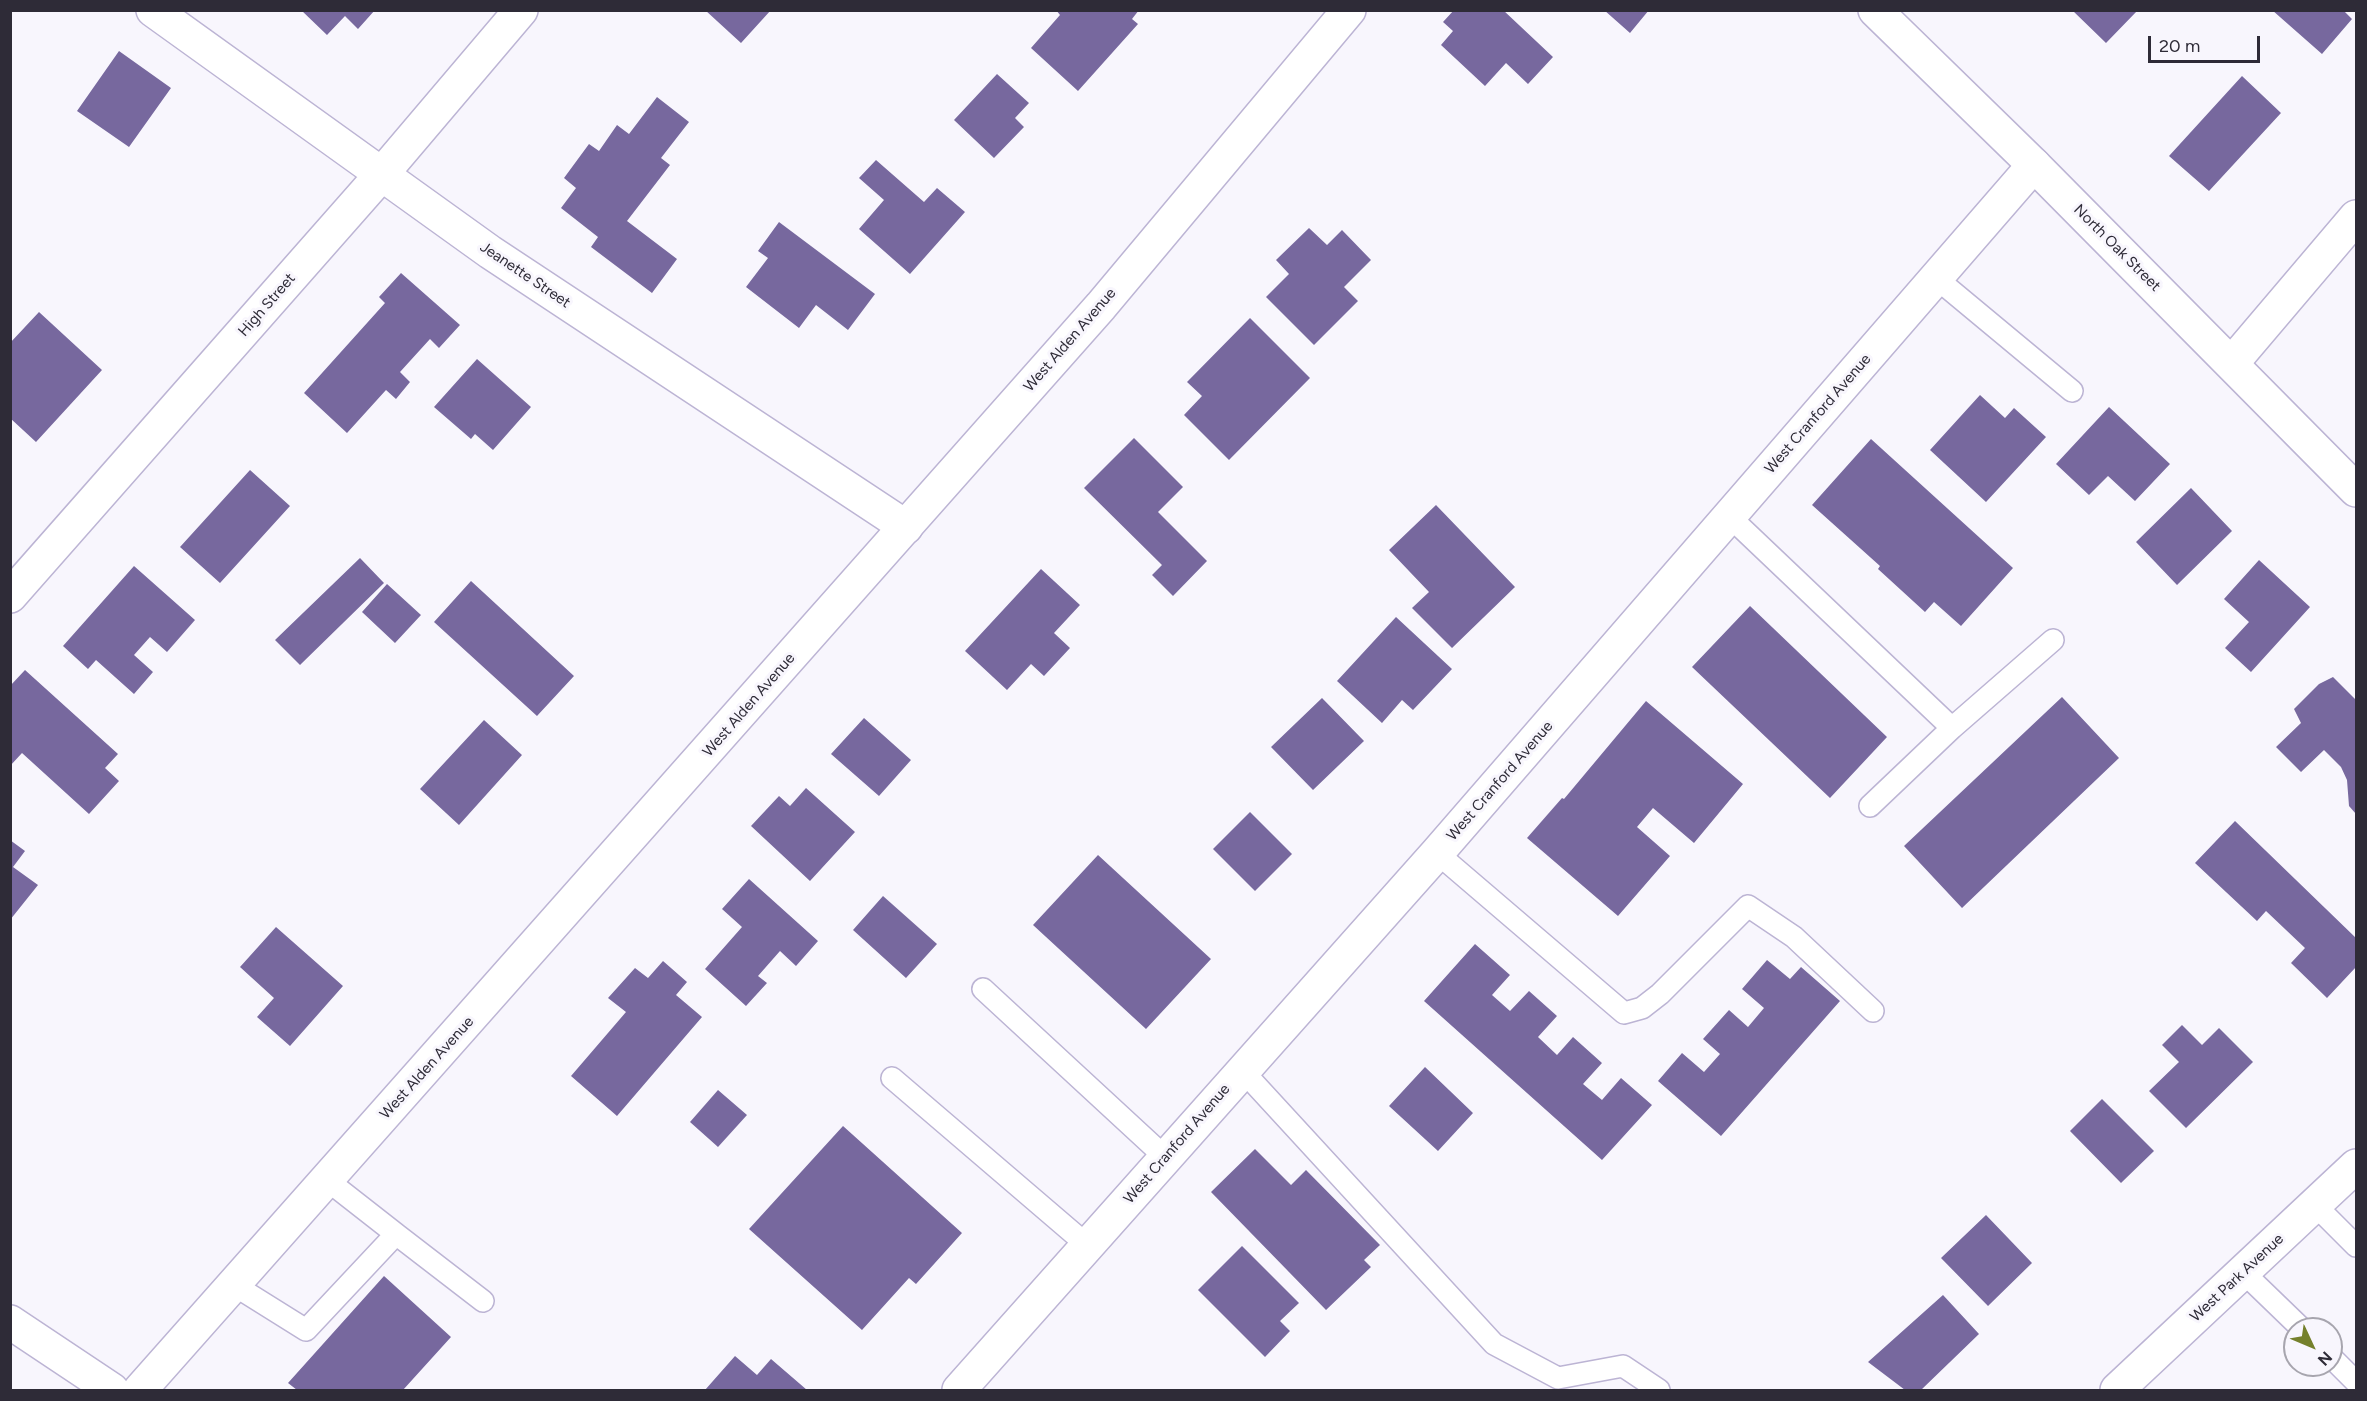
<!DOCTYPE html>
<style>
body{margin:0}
#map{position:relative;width:2367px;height:1401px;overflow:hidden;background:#f8f6fd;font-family:Figtree,sans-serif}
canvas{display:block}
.frame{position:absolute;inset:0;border:12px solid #2e2b37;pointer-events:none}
.north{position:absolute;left:2283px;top:1317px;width:60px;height:60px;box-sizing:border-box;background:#f8f6fd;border:2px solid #a7a5ae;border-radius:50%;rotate:134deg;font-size:16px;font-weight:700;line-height:24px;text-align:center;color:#2e2b37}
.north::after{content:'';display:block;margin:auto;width:21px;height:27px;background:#75802c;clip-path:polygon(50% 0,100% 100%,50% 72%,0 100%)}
.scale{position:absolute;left:2148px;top:36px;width:112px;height:27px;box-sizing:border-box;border:3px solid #2e2b37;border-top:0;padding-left:8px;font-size:18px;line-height:21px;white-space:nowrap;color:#2e2b37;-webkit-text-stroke:4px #f8f6fd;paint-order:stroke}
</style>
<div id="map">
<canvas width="2367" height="1401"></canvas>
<div class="frame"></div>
<div class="north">N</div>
<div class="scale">20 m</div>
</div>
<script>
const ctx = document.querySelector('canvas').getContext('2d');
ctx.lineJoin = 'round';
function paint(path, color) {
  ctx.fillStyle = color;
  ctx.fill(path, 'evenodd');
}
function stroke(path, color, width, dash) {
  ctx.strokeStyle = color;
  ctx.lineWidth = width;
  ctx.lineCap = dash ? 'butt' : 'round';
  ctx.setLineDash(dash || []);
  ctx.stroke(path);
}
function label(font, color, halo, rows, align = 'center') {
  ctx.font = font + ' Figtree,sans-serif';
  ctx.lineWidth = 6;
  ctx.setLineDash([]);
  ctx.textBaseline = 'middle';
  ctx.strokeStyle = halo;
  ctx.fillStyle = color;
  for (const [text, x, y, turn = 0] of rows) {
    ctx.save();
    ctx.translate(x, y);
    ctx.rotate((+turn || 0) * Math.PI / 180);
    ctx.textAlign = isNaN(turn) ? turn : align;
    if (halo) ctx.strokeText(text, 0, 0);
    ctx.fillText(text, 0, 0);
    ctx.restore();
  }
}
paint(new Path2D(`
 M301,10H375L358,29L345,16L327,35Z
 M705,10H771L741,43Z
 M1056,10H1139L1132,19L1138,24L1078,91L1031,48L1060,15Z
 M1454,10H1503L1553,57L1528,84L1506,63L1485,86L1441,45L1453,31L1443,22Z
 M1604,10H1649L1630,33Z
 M2072,10H2138L2106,43Z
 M2272,10H2343L2352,19L2322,54Z
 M119,51L171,88L129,147L77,111Z
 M997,74L1029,103L1015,118L1024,127L994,158L954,120Z
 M2242,76L2281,113L2209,191L2169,156Z
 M657,97L689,122L661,158L670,165L627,221L677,259L652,293L591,247L598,237L561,208L576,188L564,178L589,144L599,151L617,125L629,134Z
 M876,160L924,202L937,188L965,212L910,274L859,229L884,200L859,178Z
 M779,222L875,294L848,330L816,305L799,328L746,287L768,258L758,251Z
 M1309,228L1327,245L1342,230L1371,260L1344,287L1358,301L1314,345L1266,297L1289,274L1276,260Z
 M401,273L460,325L439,348L430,339L400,372L410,382L396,399L386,390L347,433L304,393L385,303L379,297Z
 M39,312L102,370L36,442L10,418V343Z
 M1250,318L1310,378L1229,460L1184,415L1202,396L1187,382Z
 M477,359L531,407L493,450L475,434L471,439L434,407Z
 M1980,395L2005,418L2014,408L2046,437L1986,502L1930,450Z
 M2109,407L2170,464L2135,501L2108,476L2089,495L2056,464Z
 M1134,438L1183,487L1158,512L1207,561L1173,596L1152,575L1162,565L1084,488Z
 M1871,439L2013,568L1961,626L1934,602L1925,612L1878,569L1880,566L1812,505Z
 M250,470L290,506L220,583L180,547Z
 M2191,488L2232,531L2177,585L2136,542Z
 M1436,505L1515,587L1452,648L1412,608L1429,592L1389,550Z
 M360,558L384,583L300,665L275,640Z
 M2259,560L2310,607L2251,672L2225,648L2249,622L2224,599Z
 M134,566L195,620L167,652L150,637L134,655L153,672L134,694L96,660L88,669L63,646Z
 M1041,569L1080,605L1054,633L1070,648L1044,676L1031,664L1007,690L965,651Z
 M471,581L574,676L537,716L434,622Z
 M387,584L421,615L395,643L362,612Z
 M1750,606L1887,737L1830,798L1692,667Z
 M1396,617L1452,669L1413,710L1402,700L1382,723L1337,681Z
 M25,670L118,754L105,768L119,781L89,814L22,753L10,766V686Z
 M2333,677L2356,700V814L2349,806L2347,780L2341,767L2324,750L2301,772L2276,747L2301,723L2294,709L2319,684Z
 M2062,697L2119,758L1962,908L1904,846Z
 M1322,698L1364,741L1313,790L1271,747Z
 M1646,701L1743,784L1694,843L1653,808L1637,827L1670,856L1618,916L1527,838L1562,798L1564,799Z
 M864,718L911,760L879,796L831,754Z
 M484,720L522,755L459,825L420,789Z
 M806,788L855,832L810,881L751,826L779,796L790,806Z
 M1250,812L1292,854L1255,891L1213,849Z
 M2235,821L2356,938V967L2327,998L2291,963L2305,948L2266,911L2257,921L2195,863Z
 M10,840L25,851L13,867L38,885L10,920Z
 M1098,855L1211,959L1146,1029L1033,925Z
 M749,879L818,941L796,966L780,951L758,976L767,983L746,1006L705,969L742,927L722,909Z
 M883,896L937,944L906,978L853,930Z
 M276,927L343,986L290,1046L257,1017L274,998L240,967Z
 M1475,944L1510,975L1492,995L1510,1011L1529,991L1557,1016L1538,1037L1557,1055L1573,1037L1602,1063L1583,1084L1602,1100L1621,1078L1652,1105L1602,1160L1424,1001Z
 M1767,960L1790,979L1801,967L1840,1001L1721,1136L1658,1081L1682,1053L1704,1072L1720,1054L1703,1039L1729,1010L1748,1027L1764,1008L1742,989Z
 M663,961L687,982L676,995L702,1017L617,1116L571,1076L626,1012L608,998L635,968L648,978Z
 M2182,1025L2202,1045L2219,1028L2253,1062L2186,1128L2149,1091L2179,1062L2162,1045Z
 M1425,1067L1473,1113L1438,1151L1389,1106Z
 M718,1090L747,1115L718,1147L690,1122Z
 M2102,1099L2154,1151L2121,1183L2070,1131Z
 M843,1126L962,1233L916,1284L909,1278L862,1330L749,1229Z
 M1255,1149L1291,1185L1306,1170L1380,1245L1364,1260L1371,1267L1326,1310L1211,1192Z
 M1986,1215L2032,1263L1988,1306L1941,1258Z
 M1242,1246L1299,1303L1280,1321L1290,1331L1265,1357L1198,1290Z
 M384,1276L451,1337L403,1390H297L288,1383Z
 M1943,1295L1979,1334L1921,1390H1905L1868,1362Z
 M735,1356L757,1375L771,1359L807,1390H705Z`), '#77689e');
const service = new Path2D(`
 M1936,278L2072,391
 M1729,516L1952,728L2053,640
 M1870,806L1952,728
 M1437,853L1624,1013L1642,1008L1660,994L1748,906L1794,937L1873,1011
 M983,989L1166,1158
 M1242,1070L1494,1344L1558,1378L1623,1366L1659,1390
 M892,1078L1087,1245
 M327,1180L396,1234
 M2315,1205L2356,1246
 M2243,1272L2302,1329
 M234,1285L306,1330L396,1234L483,1301
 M2331,1357L2356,1382`);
const minor = new Path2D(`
 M153,10L490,252L906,527
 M2232,363L2356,217
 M10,596L381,175L521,10
 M959,1390L1437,853L2034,165`);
const tertiary = new Path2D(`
 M1875,10L2034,165L2356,490
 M140,1390L1101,306L1349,10
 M2117,1390L2356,1166`);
const secondary = new Path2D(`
 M10,1322L112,1390`);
stroke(service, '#bcb4d4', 24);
stroke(minor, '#bcb4d4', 36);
stroke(tertiary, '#bcb4d4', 36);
stroke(secondary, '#bcb4d4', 36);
stroke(service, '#fff', 21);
stroke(minor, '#fff', 33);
stroke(tertiary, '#fff', 33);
stroke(secondary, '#fff', 33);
label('15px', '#2e2b37', '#f8f6fd', [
 ["North Oak Street",2117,248,45],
 ["Jeanette Street",525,275,34],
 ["High Street",267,305,-49],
 ["West Alden Avenue",1070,340,-49],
 ["West Cranford Avenue",1818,414,-49],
 ["West Alden Avenue",749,705,-49],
 ["West Cranford Avenue",1500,781,-49],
 ["West Alden Avenue",427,1068,-48],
 ["West Cranford Avenue",1177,1144,-49],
 ["West Park Avenue",2237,1278,-43]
]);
</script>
